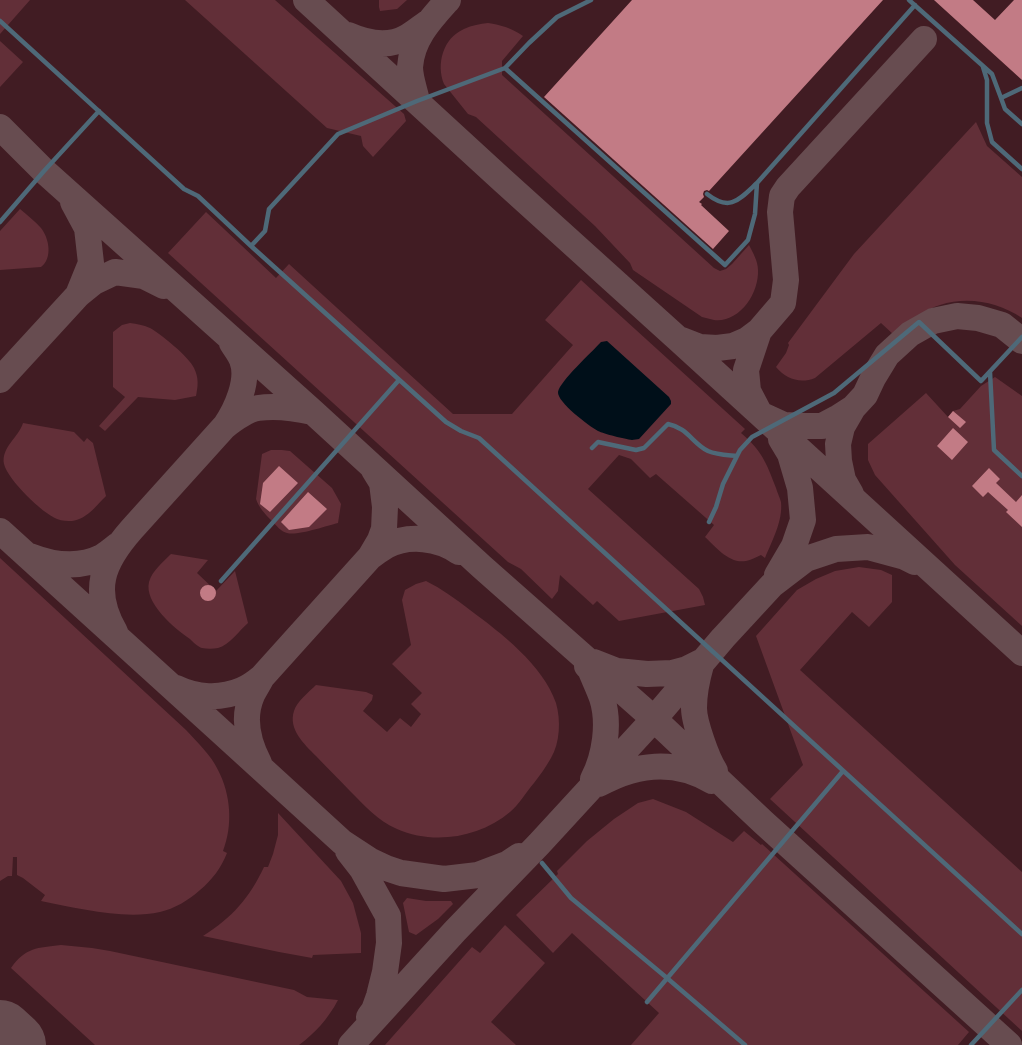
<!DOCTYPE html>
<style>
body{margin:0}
canvas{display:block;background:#311419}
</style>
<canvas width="1022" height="1045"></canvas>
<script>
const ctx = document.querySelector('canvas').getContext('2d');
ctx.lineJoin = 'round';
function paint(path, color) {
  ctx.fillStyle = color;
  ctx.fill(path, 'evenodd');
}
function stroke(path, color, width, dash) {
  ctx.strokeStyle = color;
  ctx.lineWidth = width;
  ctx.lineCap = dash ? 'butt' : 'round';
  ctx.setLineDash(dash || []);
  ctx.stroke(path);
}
paint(new Path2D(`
 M0,0H1022V1045H0Z`), '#411c23');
paint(new Path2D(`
 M0,0H30L0,34Z
 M185,0H275L404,114L406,121L373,157L363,146L361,136L327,128Z
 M379,0H407L397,9L380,11L379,7Z
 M488,23C501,25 512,28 523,36L502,61V75L714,268L720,271L726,269L732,264L749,245C753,253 758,261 758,270C759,294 739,323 714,320C710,319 706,318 702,317L633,270L630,263L595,226L476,117L468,114L444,84C436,64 443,38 464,29C472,25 480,24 488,23Z
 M0,41L23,62L0,87Z
 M976,122L987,146L1022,177V318C998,302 968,296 940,305C925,309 906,325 894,335L881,323L815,378C800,384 786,379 776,367L786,353L789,345L788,343L854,254Z
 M20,209C27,215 35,221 41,228C49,238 53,258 41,267L0,270V231Z
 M206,212L276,278L289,264L453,414H512L573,345L545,320L581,280L745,429L741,433C762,451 766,462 776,488C777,492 780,498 781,502C783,521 772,541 765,558L761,555C756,557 751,560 746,561C729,564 716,547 705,537L714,525L656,474L650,478L631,459L619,455L588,489L699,589L703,597L705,605L619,621L597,601L593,605L560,575L558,591L552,599L521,569L508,562L168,253Z
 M130,323C137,324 143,325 150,328C161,334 189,357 194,368C199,378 198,386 196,396L175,400L138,397L105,431L99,426L125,397L113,387V332L122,325Z
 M995,377L1022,396V626L955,565L875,475L868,460V444L926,393L948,417L953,411L960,409L981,386Z
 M23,423L74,432L84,442L87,438L93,443L106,496C96,506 87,519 72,521C68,521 62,521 57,519C42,513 8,480 4,464C1,447 19,437 23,423Z
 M271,450H282L290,451L332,488L341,504L338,523C326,526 297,536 287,533C281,532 276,525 272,521C265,514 259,508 256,499L262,454Z
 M171,554L208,560L197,573L216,591L235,571L248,623C239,631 229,645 218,648C213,649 207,649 202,648C198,647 193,642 190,639C174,628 144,603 149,582C152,571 163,562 171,554Z
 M0,558L186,730C197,742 211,755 218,770C231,795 233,825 223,851L227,853C221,868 212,880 200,890C189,900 174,909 160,912C124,920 77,908 41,901L45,895L23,878L17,875V857H13L12,876H8L0,881Z
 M859,567L881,570L892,575V602L869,627L852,612L800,670L1022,872V1031L770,799L803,765L756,636L797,590L816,579L835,571Z
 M426,581C442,589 456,599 470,610C501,633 543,665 556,703C561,720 560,743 551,758C546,767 540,775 534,783C527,791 518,806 510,812C479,838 433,845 397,829C377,820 365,806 350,791C339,779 327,768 316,756C304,744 288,729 294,711C297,701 309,692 316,685L366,692L373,695L372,700L363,711L387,732L400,718L411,727L421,714L411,704L422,693L392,664L411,645L402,600L405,590L416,584Z
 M653,799L686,812L733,842L744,831L761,845L762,844L969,1032L958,1045H631L659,1013L572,933L553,953L516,915L558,874L557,871L587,841L614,819L638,803Z
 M278,813L341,881L353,903L361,933V953L313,955L312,958L279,952L203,936C232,918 250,897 264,867H268L273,854L278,835Z
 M407,898L426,901H451L453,904L438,919L416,935L409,932L403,903Z
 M505,925L545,963L491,1022L516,1045H385L472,947L480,953Z
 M61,945L92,948L110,951L294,990L307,997L338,1000C328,1019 315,1033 299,1045H95L11,968C26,947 37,948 61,945Z`), '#622f38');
paint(new Path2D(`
 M607,341L669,397L671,401V404L639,439C637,439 634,440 632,440C625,439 604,434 598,431C589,426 557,402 558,392C560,381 592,352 601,342Z`), '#000f19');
stroke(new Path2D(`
 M306,0L500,178L677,338L1022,653
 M348,35C366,43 388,48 407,37C414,33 420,28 427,23
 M417,101C415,91 410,78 410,67C412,39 430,20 448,0
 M0,127L44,171L313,412L482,567L654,719L763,822L1009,1045
 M73,202L87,228L91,263L78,295
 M759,331L746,370L748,391L760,414L784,425L805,426H822L839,417L853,408L865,395L873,378L887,355L910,334L933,321L957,316L978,318L1002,325L1022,341
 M682,340L700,347L717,348L733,346L747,340L759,331L783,303L786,280L780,212L782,196L788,187L924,39
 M0,380L78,295L94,282L115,272L144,276L164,286
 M225,426C236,410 250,380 242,360C240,354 235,348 232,343
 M851,494L843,480L839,461L838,444L842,427L853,408
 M0,531L216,727L342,842L371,861L386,868L401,873L444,879L478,875L507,864L519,856
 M30,556C53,565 78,569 102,557C107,554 113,549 118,545
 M370,557C375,553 381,549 386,546C409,534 439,538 459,552
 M777,575L794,546L803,520L800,488L790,454L781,439
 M115,632C91,590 102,563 132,529L224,427C234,419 246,410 258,408C277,405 295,408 313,412
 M594,662L617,671L647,674L672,673L687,669L701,662
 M701,665C697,679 694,693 694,708C694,722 707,759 715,771
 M587,666L590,669C594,679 599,689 602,698C610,723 605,756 593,779
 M176,688C196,698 221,699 242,690C249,687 256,682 262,677
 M259,763C248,742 242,718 252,695C255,689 259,683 262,677L370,557L380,540L384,529L385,507L382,483L374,470
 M599,784C635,764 675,759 712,781
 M348,851L362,869L388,916L389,943L385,972L379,996L374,1010L369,1017
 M2,1036L15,1045
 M351,1045L455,931L539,844L654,719L723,638L772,585L806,559L836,549L868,547L905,557L915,562`), '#674c50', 26);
stroke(new Path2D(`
 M0,1034L12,1045`), '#674c50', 68);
paint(new Path2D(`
 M632,0H883L709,191L707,190L704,191L703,194L704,197L699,202L702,204L701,205L729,231L713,249L544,97Z
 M934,0H973L995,20L1014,0H1022V80Z
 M953,411L966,422L960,428L948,417Z
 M953,428L968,442L952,460L937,446Z
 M279,466L298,483L270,512L260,504L263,483Z
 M989,468L1000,479L996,483L1016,502L1022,495V527L1006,512L1008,510L988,492L983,497L972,486Z
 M308,492L327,509L309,527L289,530L281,522Z
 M200 593a8 8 0 1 1 16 0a8 8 0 1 1-16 0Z`), '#c27b85');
stroke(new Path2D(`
 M909,0L992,74L1001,98L1022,88
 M0,21L184,189L198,196L251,246L446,422L461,431L479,438L1022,934
 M983,67L987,80V123L992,142L1022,169
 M505,68L529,43L557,17L591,0
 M1001,98L1005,109L1022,124
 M707,194C730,212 739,200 757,183L915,5
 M0,222L44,171L99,111
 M251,246L265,231L269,209L338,134L417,101L505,68L725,265L748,240L755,214L757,183
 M990,372L994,450L1022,476
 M592,448L598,442L636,450L644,448L668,424C688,428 692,443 708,451C717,455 727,455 737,456L740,450L752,437L834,393L919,322L981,381L1022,337
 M709,522L716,507L723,484L737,456
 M221,581L399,380
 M542,863L571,898L667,978L745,1045
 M647,1002L843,771
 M971,1045L1022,990`), '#4e6978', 4.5);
</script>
